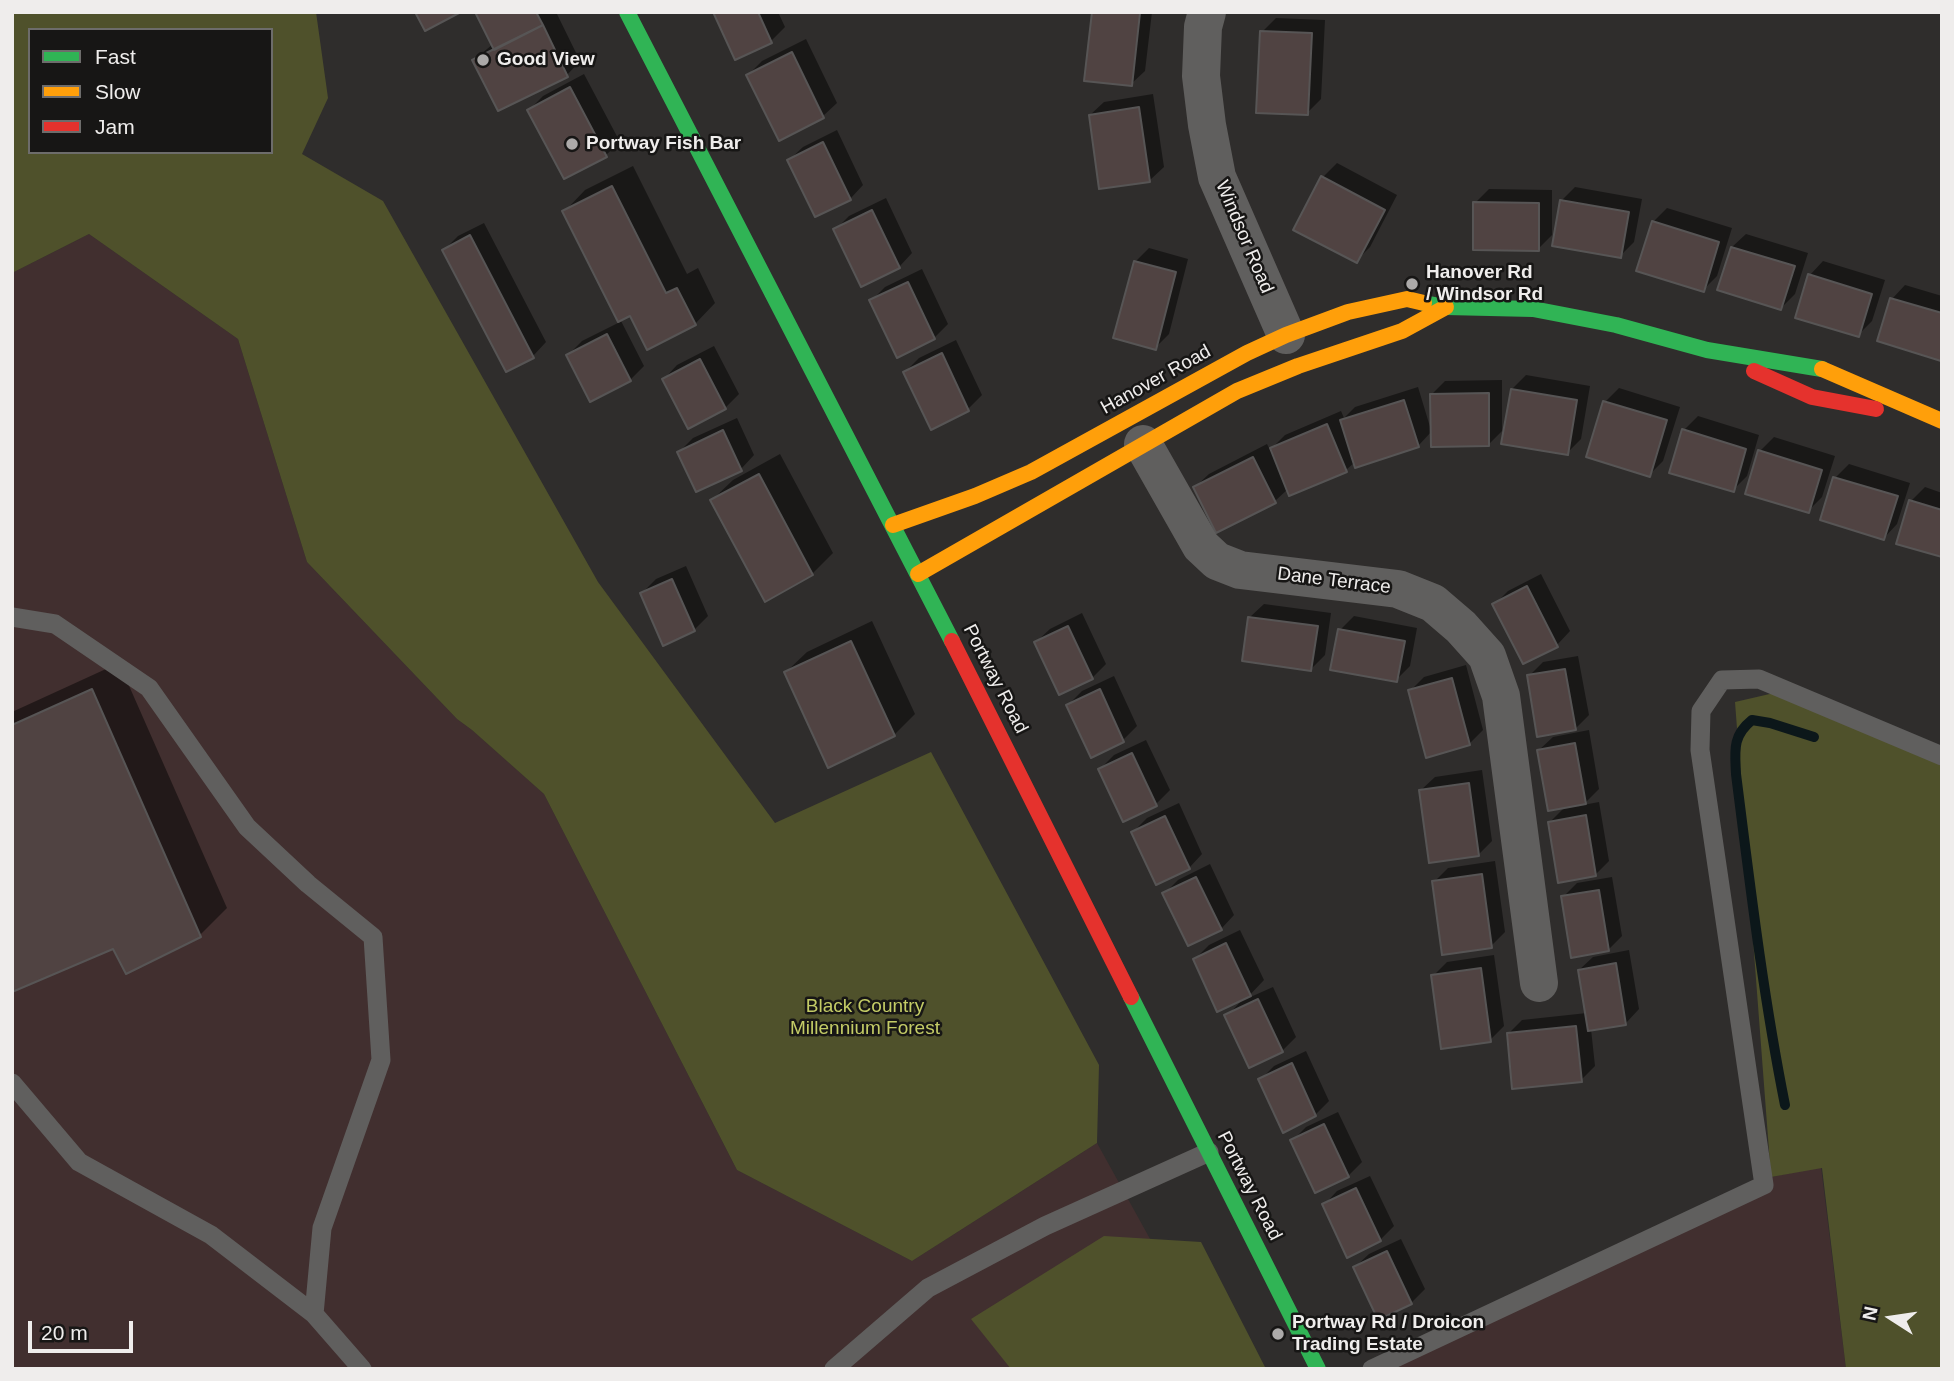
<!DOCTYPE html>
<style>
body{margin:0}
#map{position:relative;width:1954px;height:1381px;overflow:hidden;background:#2f2d2c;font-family:Helvetica,sans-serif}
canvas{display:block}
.frame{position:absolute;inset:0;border:14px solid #efedec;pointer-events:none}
.legend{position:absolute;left:28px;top:28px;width:245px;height:126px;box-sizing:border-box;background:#171615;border:2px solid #6d6c6b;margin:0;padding:9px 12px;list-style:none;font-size:21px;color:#efedec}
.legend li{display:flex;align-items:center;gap:14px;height:35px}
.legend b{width:35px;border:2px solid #6d6c6b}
.north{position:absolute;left:1856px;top:1283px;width:70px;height:70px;-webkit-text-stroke:5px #171615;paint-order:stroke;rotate:282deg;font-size:19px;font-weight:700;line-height:28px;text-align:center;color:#efedec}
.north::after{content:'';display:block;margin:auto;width:24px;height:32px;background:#efedec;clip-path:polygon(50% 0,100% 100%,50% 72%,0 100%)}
.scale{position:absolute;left:28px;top:1321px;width:105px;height:32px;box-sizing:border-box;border:4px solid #efedec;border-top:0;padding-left:9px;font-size:21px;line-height:24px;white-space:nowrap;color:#efedec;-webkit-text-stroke:5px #171615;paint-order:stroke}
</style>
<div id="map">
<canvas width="1954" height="1381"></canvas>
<div class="frame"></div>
<ul class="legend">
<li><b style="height:9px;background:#30b455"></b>Fast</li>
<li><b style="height:9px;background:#ff9f0a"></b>Slow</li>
<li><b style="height:9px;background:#e5322d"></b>Jam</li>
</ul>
<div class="north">N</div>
<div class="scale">20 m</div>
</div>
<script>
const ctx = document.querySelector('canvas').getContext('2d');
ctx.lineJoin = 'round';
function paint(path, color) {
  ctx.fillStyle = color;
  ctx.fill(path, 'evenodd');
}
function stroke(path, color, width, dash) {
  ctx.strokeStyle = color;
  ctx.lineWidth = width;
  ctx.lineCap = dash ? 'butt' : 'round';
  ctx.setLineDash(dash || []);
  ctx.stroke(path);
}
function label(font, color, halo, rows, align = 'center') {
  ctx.font = font + ' Helvetica,sans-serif';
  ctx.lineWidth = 5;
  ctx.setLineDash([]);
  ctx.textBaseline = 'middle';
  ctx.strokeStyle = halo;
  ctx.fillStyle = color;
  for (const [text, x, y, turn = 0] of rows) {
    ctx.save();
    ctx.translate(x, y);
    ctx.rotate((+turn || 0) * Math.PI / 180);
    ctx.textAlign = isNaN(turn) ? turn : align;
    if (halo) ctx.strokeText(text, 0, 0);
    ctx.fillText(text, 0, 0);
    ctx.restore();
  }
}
paint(new Path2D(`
 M89,234L238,339L307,562L457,719L472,730L544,794L737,1170L912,1261L1097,1143L1222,1369H12V273Z
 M1821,1167L1846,1369H1365L1771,1177Z`), '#412f2f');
paint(new Path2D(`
 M12,12H316L328,98L302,154L383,201L598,582L775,823L931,752L1099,1065L1097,1143L912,1261L737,1170L544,794L472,730L457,719L307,562L238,339L89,234L12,273ZM30,30H271V152H30Z
 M1774,693L1942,765V1369H1846L1822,1168L1771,1177L1735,702Z
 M1104,1236L1201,1242L1266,1369H1011L971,1319Z`), '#4f512b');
paint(new Path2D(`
 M477,12H556L580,61L567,75L474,60L493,44Z
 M715,12H778L785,27L771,41Z
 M1094,12H1152L1145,71L1131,84Z
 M1276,18L1325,20L1321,99L1307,113L1262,32Z
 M806,39L837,103L823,116L748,75L762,61Z
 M584,74L620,142L606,155L529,110L543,96Z
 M1153,94L1164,167L1150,180L1090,115L1104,102Z
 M837,130L863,185L850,199L789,160L803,147Z
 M1337,163L1397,195L1370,247L1356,261L1323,177Z
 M633,166L687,274L698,268L715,303L695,324L631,314L620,319L644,366L630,380L568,355L582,341L620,322L565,211L585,190Z
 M1575,187L1642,199L1634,242L1620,256L1561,201Z
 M1489,189L1552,190V235L1538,249L1475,203Z
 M886,198L912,253L899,267L835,230L849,216Z
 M1667,208L1732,228L1717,276L1703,290L1653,222Z
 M484,223L546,342L533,356L444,250L458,236Z
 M1746,234L1808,253L1795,294L1781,308L1732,247Z
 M1149,248L1188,259L1169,334L1155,348L1135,262Z
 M1823,261L1885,280L1872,321L1858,335L1810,275Z
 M922,269L948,324L934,338L871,301L885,287Z
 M1905,285L1942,296L1940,359L1892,299Z
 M956,340L982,395L968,409L932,427L905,372L919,358Z
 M714,346L739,394L725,408L689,427L664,379L677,365Z
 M1526,375L1590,386L1581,439L1567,453L1512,389Z
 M1502,380V431L1489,444L1432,431L1418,446L1355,462L1346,470L1288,489L1275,501L1217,531L1195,487L1209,474L1267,444L1270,450L1285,435L1341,411L1344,418L1355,407L1418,387L1431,430V395L1445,381Z
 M1619,388L1680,407L1663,461L1649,475L1605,402Z
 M1698,416L1759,435L1747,476L1733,490L1684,430Z
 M737,418L754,455L741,469L679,452L693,438Z
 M1774,437L1835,456L1822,497L1808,511L1760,451Z
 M780,454L833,553L812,574L712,500L733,480Z
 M1849,464L1910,483L1897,524L1884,538L1835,478Z
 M1925,487L1942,493V556L1911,501Z
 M686,566L708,616L694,630L642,593L656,579Z
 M1541,574L1570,631L1557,645L1494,605L1508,591Z
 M1264,604L1331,613L1325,655L1311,669L1250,617Z
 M1082,613L1106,664L1092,678L1036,642L1050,629Z
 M1354,616L1417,628L1410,666L1396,680L1340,630Z
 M872,621L915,714L894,735L786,672L807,652Z
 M1578,656L1589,715L1575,729L1529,676L1543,662Z
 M119,663L227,908L200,935L126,972L113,946L12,990V712Z
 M1466,665L1483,730L1469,744L1410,691L1424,677Z
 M1114,676L1137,726L1123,740L1092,756L1068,705L1082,691Z
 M1589,730L1599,789L1583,805L1599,802L1609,861L1595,875L1550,822L1566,806L1539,750L1553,737Z
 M1146,740L1170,790L1156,804L1100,769L1114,755Z
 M1482,770L1492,841L1478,855L1421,790L1435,777Z
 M1179,803L1202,854L1189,868L1133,832L1147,818Z
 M1495,861L1505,932L1491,946L1434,882L1448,868Z
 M1210,864L1234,915L1221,929L1164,894L1178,880Z
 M1612,877L1622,936L1608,950L1563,897L1577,883Z
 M1240,930L1264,980L1246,999L1273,987L1296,1037L1282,1051L1227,1016L1245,997L1195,959L1209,945Z
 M1629,950L1639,1009L1626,1023L1591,1029L1595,1066L1581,1080L1508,1034L1522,1020L1587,1013L1579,970L1593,957Z
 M1494,955L1504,1026L1490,1040L1433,976L1447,962Z
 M1306,1051L1329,1101L1315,1115L1260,1080L1274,1066Z
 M1338,1112L1362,1162L1348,1176L1292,1141L1306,1127Z
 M1370,1176L1394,1226L1380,1240L1324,1205L1337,1191Z
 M1401,1239L1425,1289L1411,1303L1355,1267L1369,1254Z`), '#0007');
stroke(new Path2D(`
 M1785,1105C1763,995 1750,885 1736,774C1735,751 1732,736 1752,720L1770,723L1814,737`), '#0c171a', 10);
const building = new Path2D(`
 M415,12H461L425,31Z
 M475,12H536L543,25L494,50Z
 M713,12H758L772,43L735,60Z
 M1092,12L1140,13L1132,86L1084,81Z
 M543,25L568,77L498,111L472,60Z
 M1260,31L1312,33L1308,115L1256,113Z
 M792,52L824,118L779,141L746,75Z
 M570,87L607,157L564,179L527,110Z
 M1139,107L1150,182L1099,189L1089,115Z
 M823,142L851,200L815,217L787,160Z
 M1321,176L1385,210L1357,263L1293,230Z
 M612,186L666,293L677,288L696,325L647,350L630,316L618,322L562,211Z
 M1560,200L1629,212L1621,258L1552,246Z
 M1473,202L1539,203V251L1473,250Z
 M872,210L900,268L861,287L833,229Z
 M1652,221L1719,242L1704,292L1636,271Z
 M470,235L534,358L506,372L442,250Z
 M1731,247L1795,266L1781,310L1717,290Z
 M1134,261L1176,272L1156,350L1113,338Z
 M1808,274L1872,294L1859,337L1795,318Z
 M908,282L935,339L897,358L869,300Z
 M1890,298L1942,313L1941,361L1877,341Z
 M607,334L631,381L590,402L566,355Z
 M942,353L969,411L931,430L903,372Z
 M700,359L726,409L688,429L662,379Z
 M1511,389L1577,400L1568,455L1501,444Z
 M1489,393V446L1431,447L1430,394Z
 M1404,400L1419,447L1355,468L1340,420Z
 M1603,401L1667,420L1650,477L1586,457Z
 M1327,424L1347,472L1289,496L1270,448Z
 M1682,429L1746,449L1734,492L1669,473Z
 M723,430L742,471L696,492L677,452Z
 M1758,450L1822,470L1809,513L1745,494Z
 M1253,457L1276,503L1216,533L1193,487Z
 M759,474L813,575L765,602L710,500Z
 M1833,477L1898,496L1884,540L1820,520Z
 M1909,500L1942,510V557L1896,544Z
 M672,579L695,631L663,646L640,593Z
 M1527,586L1558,647L1523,664L1492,604Z
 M1248,617L1318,626L1311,671L1242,661Z
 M1068,626L1093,679L1059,695L1034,642Z
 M1338,629L1405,641L1397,682L1330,670Z
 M851,641L895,736L828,768L784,672Z
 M1565,669L1576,730L1537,737L1527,675Z
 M1452,678L1470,745L1426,758L1408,690Z
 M92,689L201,937L126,974L113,949L12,992V725Z
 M1100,689L1124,742L1091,758L1066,705Z
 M1575,743L1586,804L1548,811L1537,750Z
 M1132,753L1157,806L1123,822L1098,769Z
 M1469,783L1479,856L1429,863L1419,790Z
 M1586,815L1596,876L1558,883L1548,822Z
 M1165,816L1190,869L1156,885L1131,832Z
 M1482,874L1492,948L1442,955L1432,881Z
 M1196,877L1222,930L1188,946L1162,893Z
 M1599,890L1609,951L1571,958L1561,896Z
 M1226,943L1251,996L1217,1012L1193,959Z
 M1616,963L1626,1025L1588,1031L1578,970Z
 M1481,968L1491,1042L1441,1049L1431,975Z
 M1258,999L1283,1052L1249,1068L1224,1015Z
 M1576,1026L1582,1082L1512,1089L1507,1033Z
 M1292,1063L1316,1116L1283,1133L1258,1079Z
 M1324,1124L1349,1177L1315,1193L1290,1140Z
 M1356,1188L1381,1241L1347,1258L1322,1204Z
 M1387,1251L1412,1304L1378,1320L1353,1267Z`);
paint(building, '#504342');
stroke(building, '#575555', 2);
stroke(new Path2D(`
 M12,617L55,624L149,688L247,827L308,884L373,937L381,1060L322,1228L314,1314
 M12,1083L79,1162L211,1235L314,1314L362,1369
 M834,1369L928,1288L1045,1226L1209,1152
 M1372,1369L1764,1185L1700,750L1701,711L1722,680L1759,679L1942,756`), '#605f5e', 19);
stroke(new Path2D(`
 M1207,12L1203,27L1201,76L1207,125L1217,177L1286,335
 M1143,444L1201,546L1217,561L1240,570L1398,589L1433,603L1461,627L1487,656L1501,696L1539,983`), '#605f5e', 38);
stroke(new Path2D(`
 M627,12L952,641
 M1424,303L1446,307L1533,309L1616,325L1707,350L1822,369
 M1131,997L1318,1369`), '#30b455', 16);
stroke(new Path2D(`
 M1822,369L1942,421
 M893,525L975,496L1031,472L1247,353L1286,335L1348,312L1407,299L1424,303
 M918,574L1237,391L1298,366L1402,331L1446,307`), '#ff9f0a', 16);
stroke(new Path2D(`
 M1754,371L1812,397L1876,409
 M952,641L1131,997`), '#e5322d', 16);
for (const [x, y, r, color] of [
 [483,60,7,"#acaaa9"],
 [572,144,7,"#acaaa9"],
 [1412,284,7,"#acaaa9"],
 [1278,1334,7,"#acaaa9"]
]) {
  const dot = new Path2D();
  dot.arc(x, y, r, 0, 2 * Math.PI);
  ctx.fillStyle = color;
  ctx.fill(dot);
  stroke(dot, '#171615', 2.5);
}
label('bold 19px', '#efedec', '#171615', [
 ["Good View",497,60],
 ["Portway Fish Bar",586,144],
 ["Hanover Rd",1426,273],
 ["/ Windsor Rd",1426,295],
 ["Portway Rd / Droicon",1292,1323],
 ["Trading Estate",1292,1345]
], 'left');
label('19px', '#efedec', '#171615', [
 ["Windsor Road",1244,237,67],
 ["Hanover Road",1156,380,-29],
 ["Dane Terrace",1334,581,7],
 ["Portway Road",995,679,63],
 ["Portway Road",1249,1186,63]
]);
label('19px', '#c4cc66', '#171615', [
 ["Black Country",865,1007],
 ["Millennium Forest",865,1029]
]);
</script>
